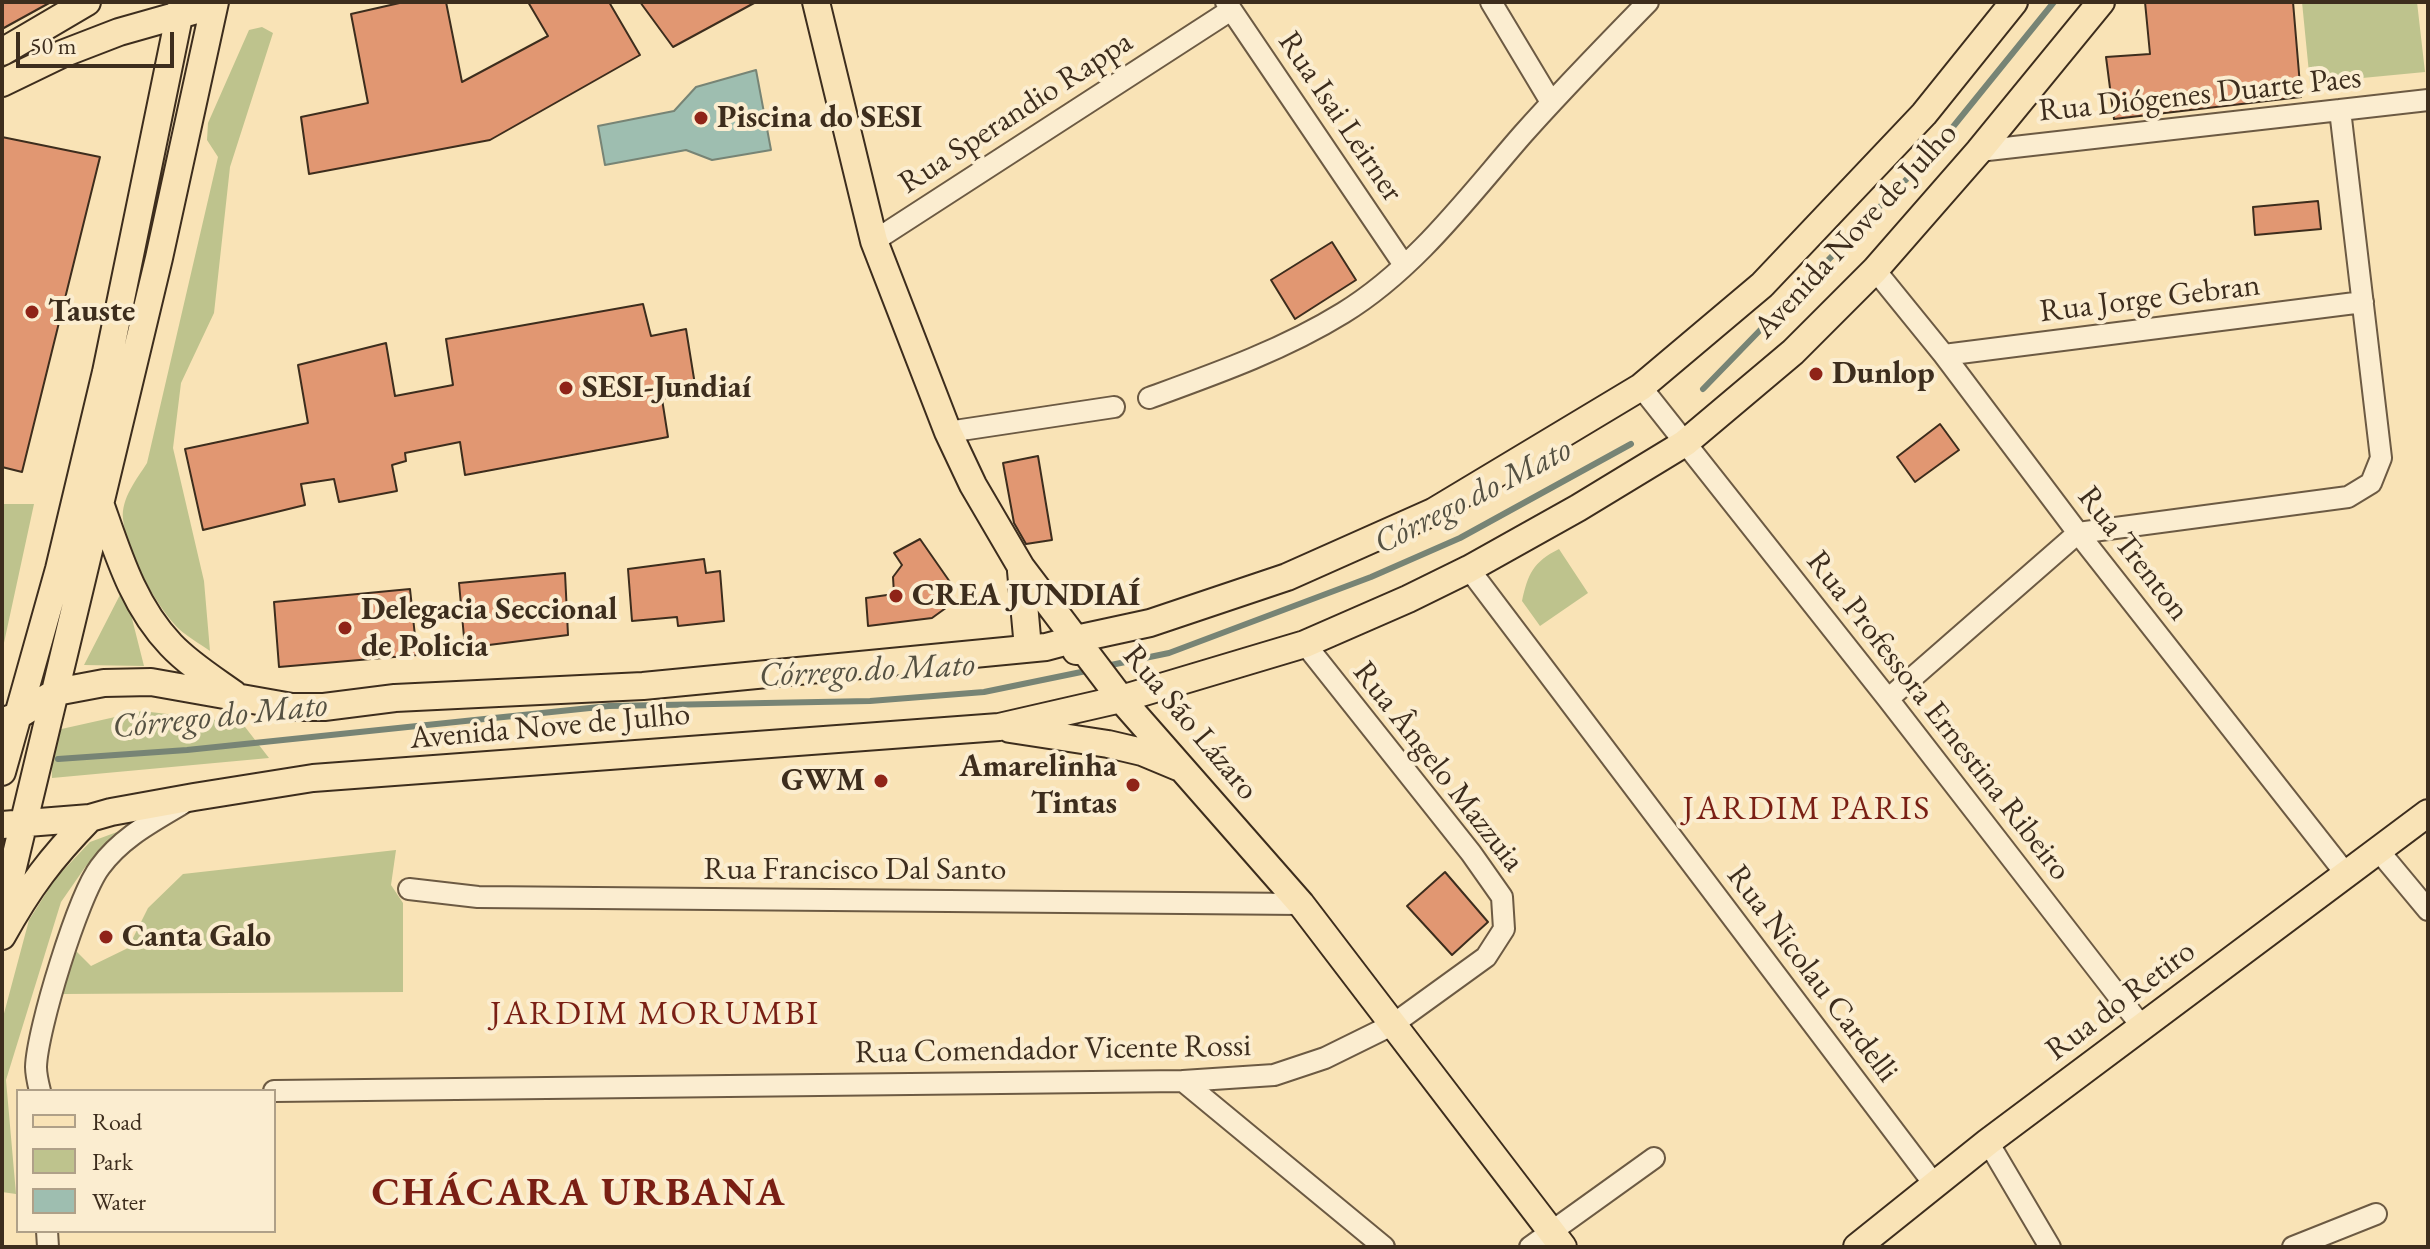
<!DOCTYPE html>
<meta charset="utf-8">
<style>
body{margin:0}
#map{position:relative;width:2430px;height:1249px;overflow:hidden;background:#f9e3b6;font-family:"EB Garamond",serif}
canvas{display:block}
.frame{position:absolute;inset:0;border:4px solid #3d2d1d;pointer-events:none}
.legend{position:absolute;left:16px;top:1089px;width:260px;height:144px;box-sizing:border-box;background:#fbedd0;border:2px solid #afa088;margin:0;padding:10px 14px;list-style:none;font-size:24px;color:#3d2d1d}
.legend li{display:flex;align-items:center;gap:16px;height:40px}
.legend b{width:40px;border:2px solid #afa088}
.scale{position:absolute;left:16px;top:32px;width:158px;height:36px;box-sizing:border-box;border:4px solid #3d2d1d;border-top:0;padding-left:10px;font-size:24px;line-height:28px;white-space:nowrap;color:#3d2d1d;-webkit-text-stroke:6px #fbedd0;paint-order:stroke}
</style>
<div id="map">
<canvas width="2430" height="1249"></canvas>
<div class="frame"></div>
<ul class="legend">
<li><b style="height:10px;background:#f9e3b6"></b>Road</li>
<li><b style="height:22px;background:#bec38d"></b>Park</li>
<li><b style="height:22px;background:#9ebeb0"></b>Water</li>
</ul>
<div class="scale">50 m</div>
</div>
<script>
const ctx = document.querySelector('canvas').getContext('2d');
ctx.lineJoin = 'round';
function paint(path, color) {
  ctx.fillStyle = color;
  ctx.fill(path, 'evenodd');
}
function stroke(path, color, width, dash) {
  ctx.strokeStyle = color;
  ctx.lineWidth = width;
  ctx.lineCap = dash ? 'butt' : 'round';
  ctx.setLineDash(dash || []);
  ctx.stroke(path);
}
function label(font, color, halo, rows, align = 'center') {
  ctx.font = font + ' "EB Garamond",serif';
  ctx.lineWidth = 8;
  ctx.setLineDash([]);
  ctx.textBaseline = 'middle';
  ctx.strokeStyle = halo;
  ctx.fillStyle = color;
  for (const [text, x, y, turn = 0] of rows) {
    ctx.save();
    ctx.translate(x, y);
    ctx.rotate((+turn || 0) * Math.PI / 180);
    ctx.textAlign = isNaN(turn) ? turn : align;
    if (halo) ctx.strokeText(text, 0, 0);
    ctx.fillText(text, 0, 0);
    ctx.restore();
  }
}
paint(new Path2D(`
 M2302,2H2417L2425,72L2310,83Z
 M262,27L273,33L230,167L214,313L181,383L173,448L204,581L210,651C199,643 184,635 175,625C154,602 126,550 123,519C121,498 137,479 147,463L218,157L207,140L208,123L249,30Z
 M2,504H34L2,652Z
 M1559,549L1588,593L1540,626L1522,601C1528,574 1533,562 1559,549Z
 M124,587L144,666L84,665Z
 M142,711L242,723L269,758L52,778L51,747L57,730Z
 M117,832L86,866L61,902L6,1080L16,1194L2,1192V1021L29,920L55,879L90,842Z
 M396,850L391,885L403,903V992L62,994L75,950L91,966L128,948L148,908L183,874Z`), '#bec38d');
const water = new Path2D(`
 M756,70L771,150L712,160L686,150L605,165L598,126L674,111L696,87Z`);
paint(water, '#9ebeb0');
stroke(water, '#778475', 2);
stroke(new Path2D(`
 M1703,389L1931,154L2054,2
 M1106,666L1169,653L1371,577L1460,538L1631,444
 M58,759L187,750L609,706L870,701L984,692L1091,670`), '#778475', 6);
const building = new Path2D(`
 M2,2H51L2,29Z
 M404,2H446L462,82L548,36L528,2H609L640,55L490,140L309,174L301,117L368,103L351,14Z
 M640,2H756L673,47Z
 M2145,2H2293L2301,97L2114,119L2106,57L2150,54Z
 M2,137L100,157L22,472L2,467Z
 M2318,201L2321,229L2255,235L2253,207Z
 M1332,242L1356,280L1295,319L1271,280Z
 M643,304L651,336L686,329L696,391L662,399L668,437L465,475L460,442L405,453L406,461L392,465L397,491L339,502L334,479L301,484L305,505L203,530L185,449L308,423L298,365L386,343L395,396L453,385L446,339Z
 M1940,424L1959,450L1915,482L1897,457Z
 M1038,456L1052,540L1026,544L1014,523L1003,463Z
 M920,539L950,582L952,597L950,605L932,618L868,626L866,598L894,594L893,577L902,565L894,553Z
 M704,559L706,573L720,571L724,621L678,626L677,617L632,621L628,569Z
 M565,573L568,635L465,648L459,583Z
 M410,589L417,655L279,667L274,602Z
 M1445,872L1488,922L1452,955L1407,906Z`);
paint(building, '#e19772');
stroke(building, '#3d2d1d', 2);
const minor = new Path2D(`
 M1226,2L1404,265
 M1491,2L1551,102
 M1979,151L2428,100
 M874,241L1231,10
 M1875,270L1944,355L2078,533L2346,874
 M1944,355L2363,302
 M1641,387L1888,699L2143,1028
 M1149,398C1215,374 1283,350 1343,313C1415,269 1468,197 1523,134C1563,89 1605,46 1648,2
 M948,432L1114,407
 M1469,569L1934,1184
 M1888,699L2078,533L2348,497L2371,483L2381,458L2340,110
 M2378,850L2428,910
 M409,889L478,897L1301,904
 M1183,1081L1384,1247
 M40,1091C38,1083 36,1074 36,1067C37,1030 78,896 100,867C121,838 152,822 182,804
 M274,1091L1183,1081L1274,1075L1325,1058L1392,1025L1486,957L1504,929L1502,897L1471,853L1305,644
 M1988,1142L2050,1247
 M47,1231L48,1247
 M1530,1247L1654,1158
 M2293,1247L2376,1214`);
const major = new Path2D(`
 M816,2L874,241L948,432L973,485L1021,567L1121,699L1301,904L1563,1247
 M2,52L87,2
 M2,83L62,54L119,32L193,11
 M100,503C118,554 133,605 171,645C189,664 213,679 234,694
 M1021,571L1028,648
 M1076,651V639L1150,623L1287,577L1433,512L1641,387L1762,285L1924,114L2014,2
 M2,722L19,715L56,692L104,683L151,682L292,707H324L395,698L643,686L1046,647L1076,639
 M1010,729L1108,744L1142,752L1178,767
 M2,772L59,569L106,372L182,2
 M2,825L90,818L111,812L194,797L313,778L999,727L1121,699L1305,644L1408,599L1469,569L1578,508L1685,443L1793,352L1875,270L1979,151L2101,2
 M2,913L159,258L215,2
 M2,936C29,887 51,858 90,818
 M1857,1247L1988,1142L2428,813`);
stroke(minor, '#6c5a43', 24);
stroke(major, '#3d2d1d', 30);
stroke(minor, '#fbedd0', 20);
stroke(major, '#f9e3b6', 26);
for (const [x, y, r, color] of [
 [701,118,8,"#8f2418"],
 [32,312,8,"#8f2418"],
 [1816,374,8,"#8f2418"],
 [566,388,8,"#8f2418"],
 [896,596,8,"#8f2418"],
 [345,628,8,"#8f2418"],
 [881,781,8,"#8f2418"],
 [1133,785,8,"#8f2418"],
 [106,937,8,"#8f2418"]
]) {
  const dot = new Path2D();
  dot.arc(x, y, r, 0, 2 * Math.PI);
  ctx.fillStyle = color;
  ctx.fill(dot);
  stroke(dot, '#fbedd0', 3);
}
label('32px', '#3d2d1d', '#fbedd0', [
 ["Rua Diógenes Duarte Paes",2200,95,-6],
 ["Rua Sperandio Rappa",1016,113,-33],
 ["Rua Isai Leirner",1340,117,56],
 ["Avenida Nove de Julho",1856,231,-47],
 ["Rua Jorge Gebran",2150,299,-7],
 ["Rua Trenton",2133,554,52],
 ["Rua Professora Ernestina Ribeiro",1938,716,52],
 ["Rua São Lázaro",1190,723,50],
 ["Avenida Nove de Julho",550,727,-5],
 ["Rua Ângelo Mazzuia",1438,767,52],
 ["Rua Francisco Dal Santo",855,870],
 ["Rua Nicolau Cardelli",1812,974,53],
 ["Rua do Retiro",2121,1001,-37],
 ["Rua Comendador Vicente Rossi",1053,1050,-1]
]);
label('bold 32px', '#3d2d1d', '#fbedd0', [
 ["Piscina do SESI",717,118],
 ["Tauste",48,312],
 ["Dunlop",1832,374],
 ["SESI-Jundiaí",582,388],
 ["CREA JUNDIAÍ",912,596],
 ["Delegacia Seccional",361,610],
 ["de Policia",361,647],
 ["Amarelinha",1117,767,"right"],
 ["Tintas",1117,804,"right"],
 ["GWM",865,781,"right"],
 ["Canta Galo",122,937]
], 'left');
label('italic 34px', '#555142', '#fbedd0', [
 ["Córrego do Mato",1473,497,-27],
 ["Córrego do Mato",867,671,-3],
 ["Córrego do Mato",220,717,-6]
]);
ctx.letterSpacing = '2px';
label('34px', '#7a1f14', '#fbedd0', [
 ["JARDIM PARIS",1807,810],
 ["JARDIM MORUMBI",655,1015]
]);
ctx.letterSpacing = '0px';
ctx.letterSpacing = '2px';
label('bold 40px', '#7a1f14', '#fbedd0', [
 ["CHÁCARA URBANA",579,1194]
]);
ctx.letterSpacing = '0px';
</script>
